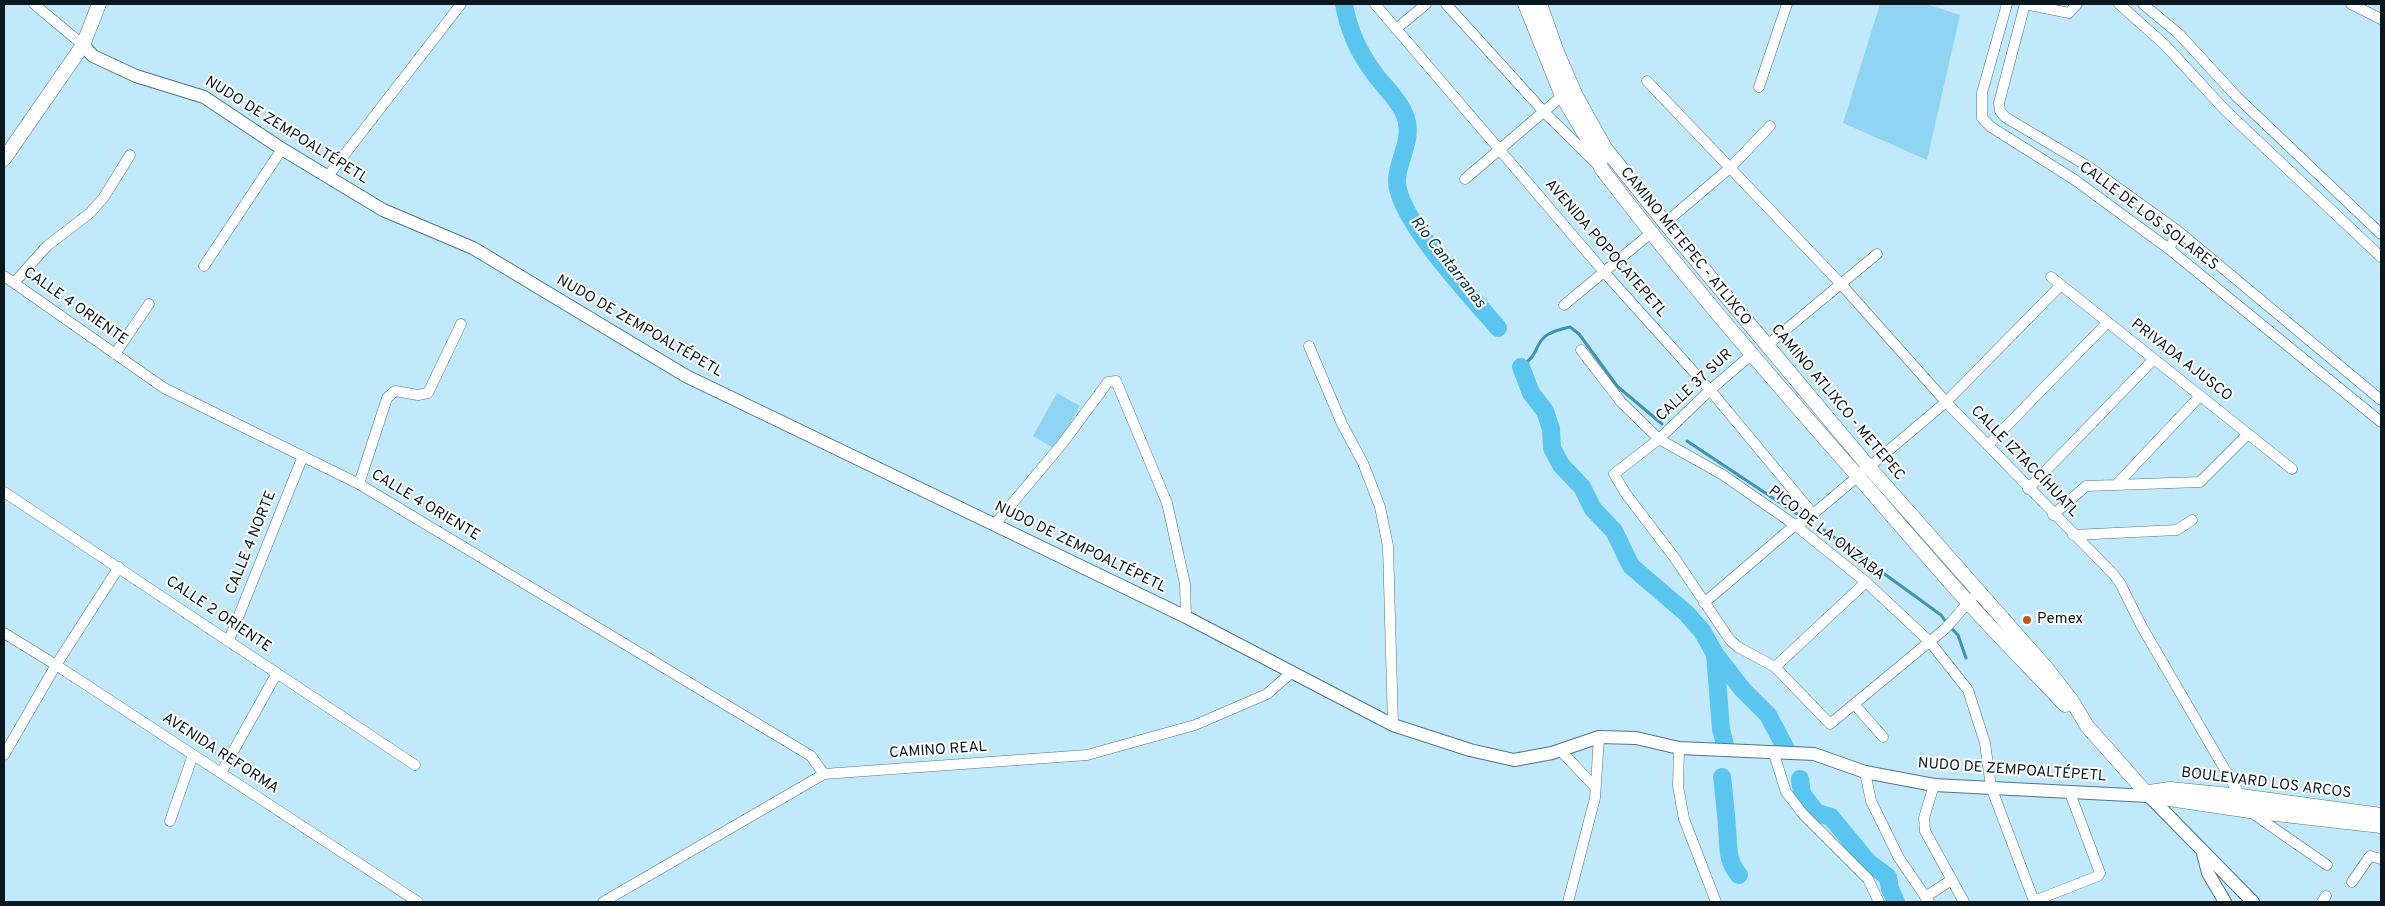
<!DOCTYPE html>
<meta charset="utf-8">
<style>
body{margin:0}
#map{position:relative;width:2385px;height:906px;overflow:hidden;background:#c1e9fc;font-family:Overpass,sans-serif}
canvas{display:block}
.frame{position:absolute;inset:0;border:5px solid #09181e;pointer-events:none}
</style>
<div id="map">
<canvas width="2385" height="906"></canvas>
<div class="frame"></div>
</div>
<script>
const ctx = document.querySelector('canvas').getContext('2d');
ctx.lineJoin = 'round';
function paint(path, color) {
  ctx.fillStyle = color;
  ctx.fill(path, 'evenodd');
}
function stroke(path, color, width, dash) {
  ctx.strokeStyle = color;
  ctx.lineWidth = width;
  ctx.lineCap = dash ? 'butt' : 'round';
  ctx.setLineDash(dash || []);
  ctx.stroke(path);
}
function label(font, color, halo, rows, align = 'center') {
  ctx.font = font + ' Overpass,sans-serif';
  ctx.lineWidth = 4;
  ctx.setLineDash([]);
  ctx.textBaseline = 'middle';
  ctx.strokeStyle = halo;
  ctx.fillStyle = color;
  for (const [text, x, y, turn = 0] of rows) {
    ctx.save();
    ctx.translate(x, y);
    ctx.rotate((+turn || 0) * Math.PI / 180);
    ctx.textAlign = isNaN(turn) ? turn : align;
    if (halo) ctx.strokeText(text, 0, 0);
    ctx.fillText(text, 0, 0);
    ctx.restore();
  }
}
paint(new Path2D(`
 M1880,4H1926L1960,15L1927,160L1843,123Z
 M1057,393L1080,406L1055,449L1033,436Z`), '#8fd5f3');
stroke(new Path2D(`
 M1521,367C1547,349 1527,336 1570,327L1579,334L1617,386L1662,424
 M1687,441L1797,514
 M1824,530L1941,615L1946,622
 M1951,628L1958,635L1966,658`), '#4292b1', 3);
stroke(new Path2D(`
 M1344,4C1348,27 1358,51 1372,70C1381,84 1397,97 1404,113C1415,137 1399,155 1397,179C1395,217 1473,298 1498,328
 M1521,367L1531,393L1545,411L1551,429L1552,448L1561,465L1582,487L1593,509L1614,531L1631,566L1686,613L1702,631L1715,654L1721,729L1725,745
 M1715,654L1743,690L1768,715L1785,747
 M1722,777C1724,794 1726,811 1727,828C1729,847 1726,860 1739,875
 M1800,779L1802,794L1817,813L1831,817L1868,862L1888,877L1890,889L1896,902`), '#5ac6f0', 18);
const minor = new Path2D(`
 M34,4L83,45
 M1375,4L1604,272L1710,390L1813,514
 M1446,4L1545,113L1601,168
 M2007,4L1982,93V118L1991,127L2075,180L2169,249L2381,422
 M2025,4L1999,103L2000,111L2005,117L2089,167L2178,231L2381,400
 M2025,4L2069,13L2077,4
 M2119,4L2165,45L2225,110L2381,257
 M2143,4L2179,34L2236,96L2381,234
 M2351,4L2381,19
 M1396,29L1426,4
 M1647,81L1840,283L1946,402L2114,575L2120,583L2142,627L2242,799
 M1759,87L1787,4
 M328,176L461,4
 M1465,179L1562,96
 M1665,223L1731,167L1770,126
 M2169,249L2178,231
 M204,266L282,149
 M4,276L164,388L359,484L811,756L824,774
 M2051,277L2292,469
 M14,283L47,246L90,213L104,197L130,155
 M1564,305L1651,233
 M1309,346L1342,424L1363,463L1380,507L1388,546L1393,725
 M1766,346L1877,254
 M1581,350L1621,402L1659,439L1723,475L1795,525L1866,582L1930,642L1968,690L1985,743L1991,787L2034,901L2098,876L2100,873L2070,793
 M115,354L149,304
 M1751,355L1710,390L1659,439L1614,474L1626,494L1674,557L1730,640L1738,647L1775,667L1830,724L1946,628L1972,598
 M1988,445L2108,322
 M359,484L387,398L395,391L418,395L428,393L461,324
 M2117,484L2200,396
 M2028,489L2153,360
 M4,492L415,765
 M2053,515L2086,486L2200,482L2248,434
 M995,524L1062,444L1108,382L1116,381L1167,503L1185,584L1186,617
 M2073,535L2177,530L2192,520
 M1704,603L1795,525L1806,520L1946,402L2060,286
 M4,633L56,665L418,902
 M229,640L303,456
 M1775,667L1866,582
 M1855,705L1883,737
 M1679,748L1678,786L1684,819L1716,902
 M1560,750L1595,787
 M1774,754L1786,792L1803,814L1868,879L1879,902
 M4,755L56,665L119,567
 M1865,772L1871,801L1899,858L1929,902
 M221,773L277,673
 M1934,785L1924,818L1925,831L1964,902
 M2252,813L2327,865
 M170,821L193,755
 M2352,882L2370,856L2381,859
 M1925,897L1950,881
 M603,902L824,774L1087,755L1195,725L1267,694L1291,673
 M1568,902L1595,798L1599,737
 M2322,902L2326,896`);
const tertiary = new Path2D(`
 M83,45L93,56L136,76L204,97L282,149L383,210L473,248L686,376L1186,617L1393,725L1470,750L1514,760L1552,753L1599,737L1636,738L1679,748L1814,754L1865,772L1934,785L2149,796L2253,902
 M2203,853L2208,873L2225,902`);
const secondary = new Path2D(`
 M1525,4L1562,96L1600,160L1601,168C1683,276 1772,379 1862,481C1903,528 1944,577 1987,623C2012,650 2039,677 2065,705
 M1540,4L1557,52L1576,96L1605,148L1665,223L1868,466L2048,670L2072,701L2087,726L2149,796L2250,811L2381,826
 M4,159L83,45L99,4
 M2149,792L2170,789L2241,796L2381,815`);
stroke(minor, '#507586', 11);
stroke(tertiary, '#507586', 14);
stroke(secondary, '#507586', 15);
stroke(minor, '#fff', 10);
stroke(tertiary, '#fff', 12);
stroke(secondary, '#fff', 14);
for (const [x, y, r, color] of [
 [2027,620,5,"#bb591e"]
]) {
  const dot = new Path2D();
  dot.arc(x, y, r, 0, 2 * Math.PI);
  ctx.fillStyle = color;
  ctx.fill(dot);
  stroke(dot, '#fff', 2);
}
label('15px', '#09181e', '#fff', [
 ["NUDO DE ZEMPOALTÉPETL",286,131,32],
 ["CALLE DE LOS SOLARES",2148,217,37],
 ["CAMINO METEPEC - ATLIXCO",1685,247,51],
 ["AVENIDA POPOCATEPETL",1605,249,49],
 ["CALLE 4 ORIENTE",75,307,35],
 ["NUDO DE ZEMPOALTÉPETL",639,327,30],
 ["PRIVADA AJUSCO",2181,361,38],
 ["CALLE 37 SUR",1695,386,-43],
 ["CAMINO ATLIXCO - METEPEC",1837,403,50],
 ["CALLE IZTACCÍHUATL",2024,462,46],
 ["CALLE 4 ORIENTE",425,506,31],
 ["PICO DE LA ONZABA",1826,534,38],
 ["CALLE 4 NORTE",252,543,-68],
 ["NUDO DE ZEMPOALTÉPETL",1080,548,26],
 ["CALLE 2 ORIENTE",218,615,34],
 ["CAMINO REAL",938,751,-4],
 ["AVENIDA REFORMA",220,754,33],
 ["NUDO DE ZEMPOALTÉPETL",2012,771,4],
 ["BOULEVARD LOS ARCOS",2266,784,7]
]);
label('15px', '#09181e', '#fff', [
 ["Pemex",2037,620]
], 'left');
label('italic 16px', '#023546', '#fff', [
 ["Rio Cantarranas",1447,263,52]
]);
</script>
